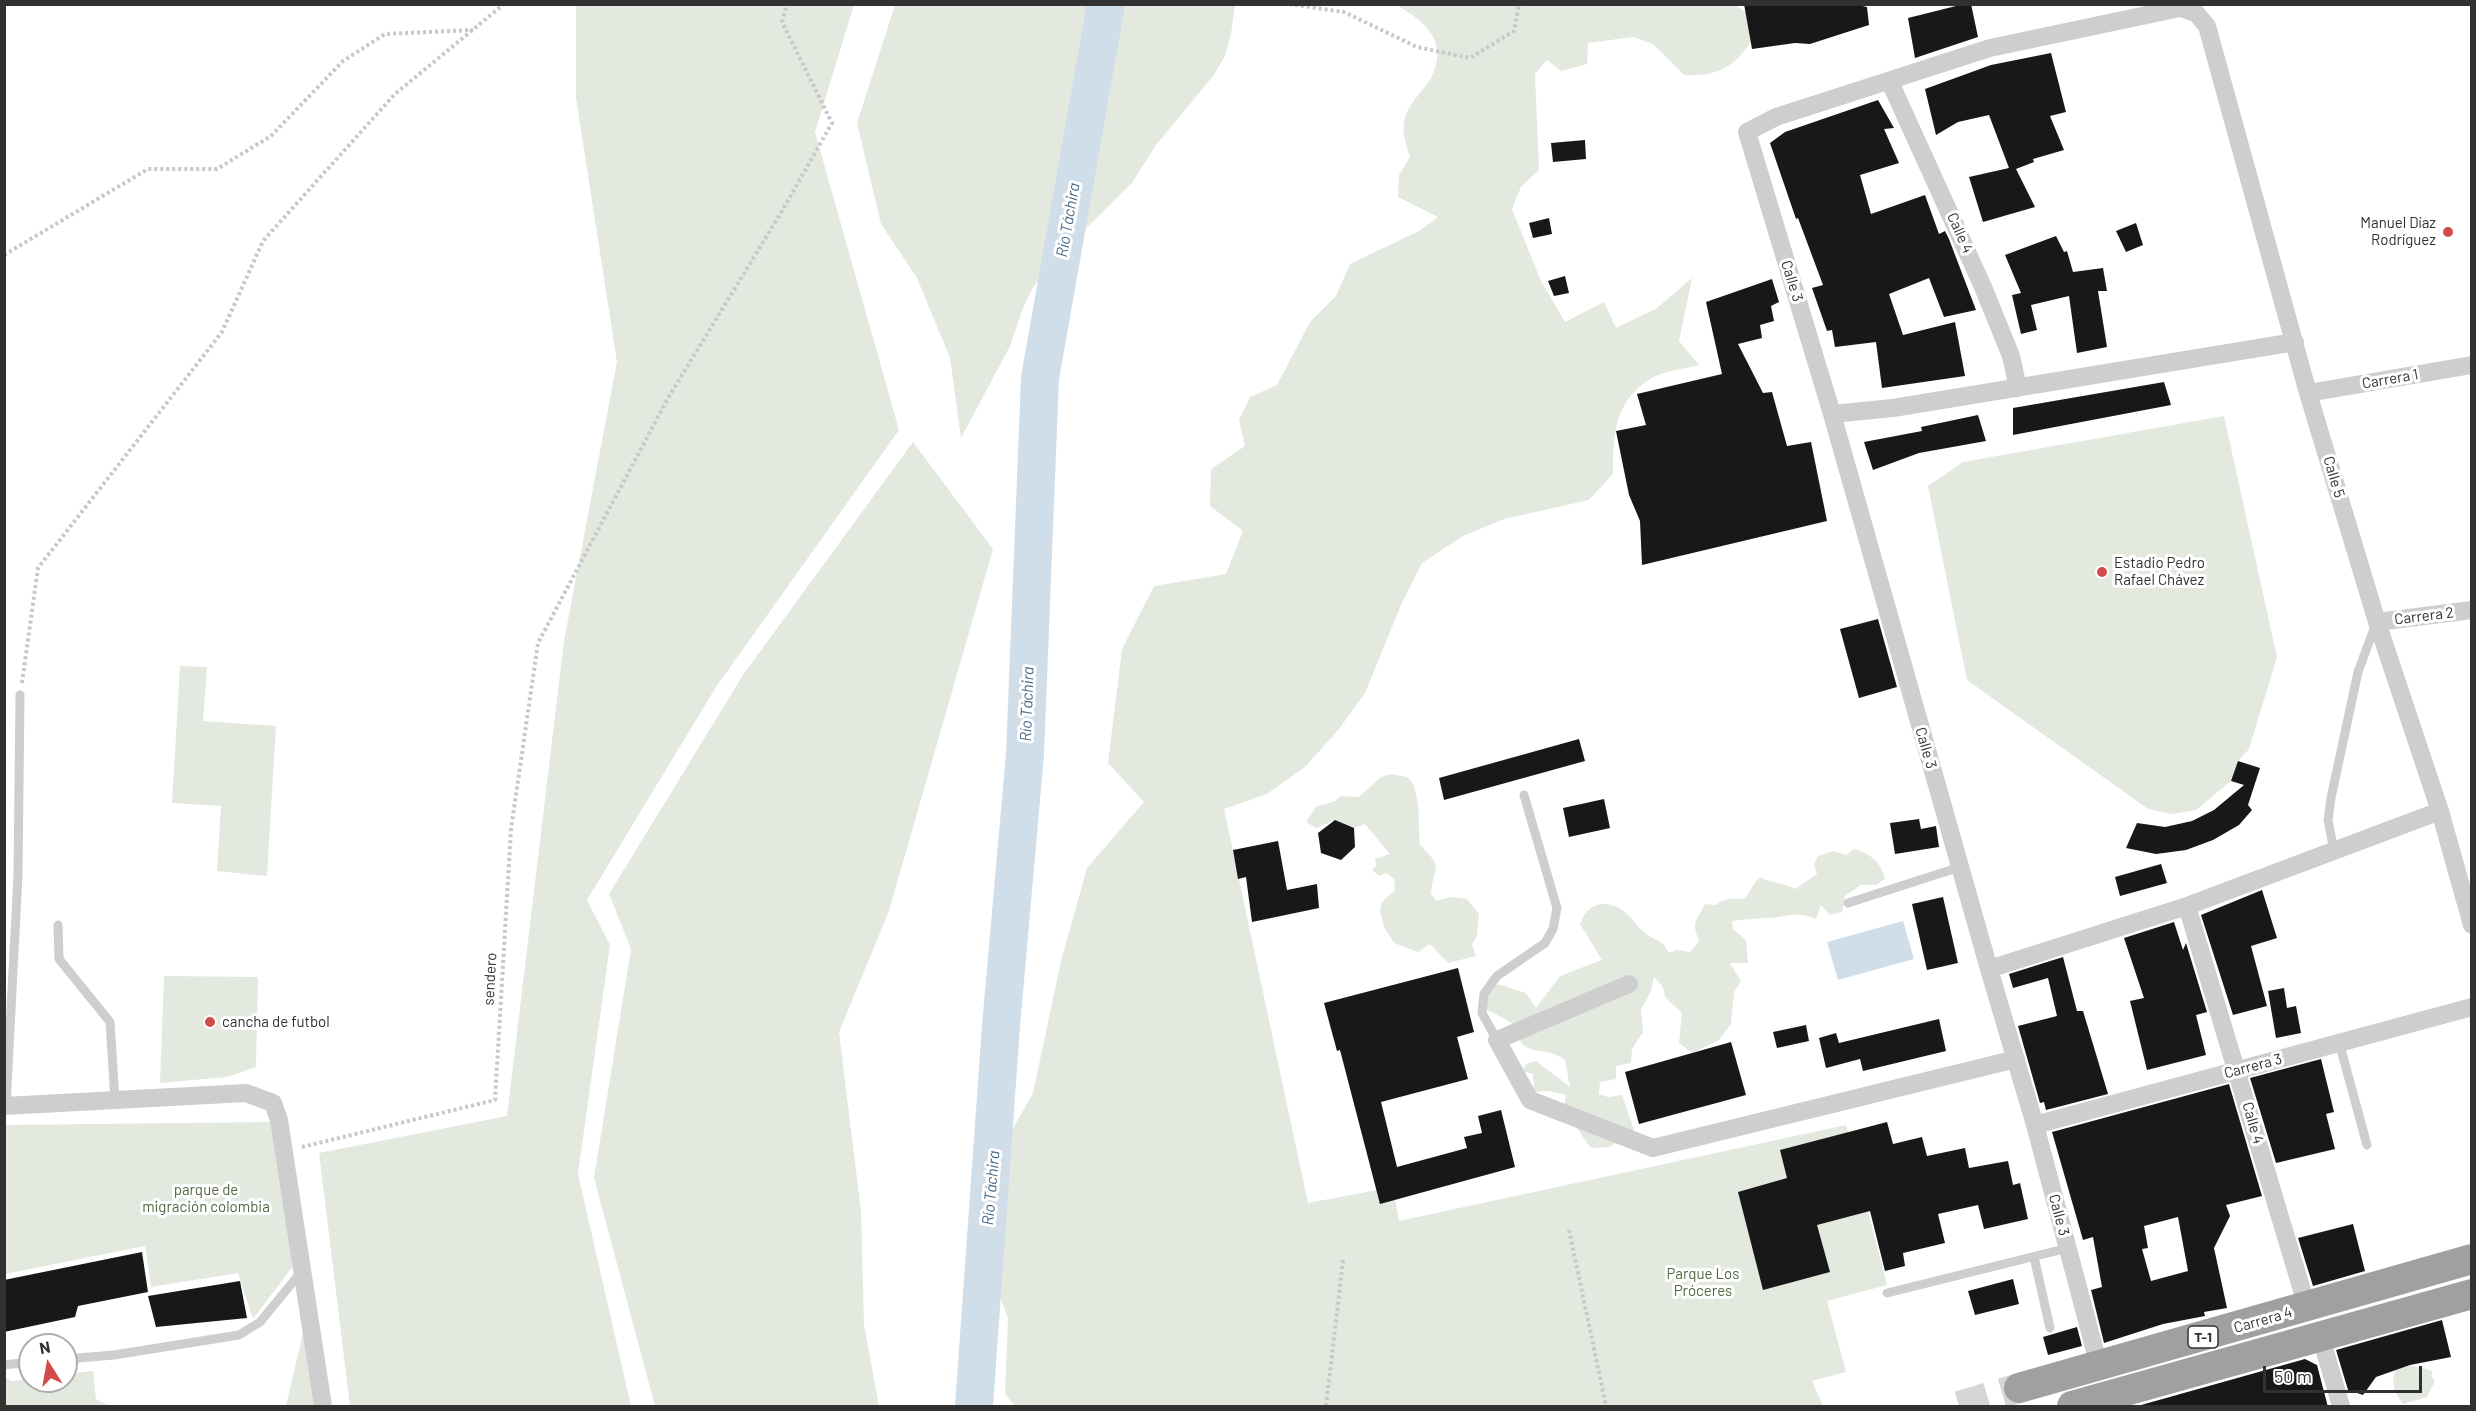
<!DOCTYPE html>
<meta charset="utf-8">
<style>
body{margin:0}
#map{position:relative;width:2476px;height:1411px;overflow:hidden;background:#fff;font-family:Barlow,sans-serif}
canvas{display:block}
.frame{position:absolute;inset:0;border:6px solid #313131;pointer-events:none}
.north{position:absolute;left:18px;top:1333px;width:60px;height:60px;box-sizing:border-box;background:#fff;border:2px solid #adadad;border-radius:50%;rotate:349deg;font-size:16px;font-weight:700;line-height:24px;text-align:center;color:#313131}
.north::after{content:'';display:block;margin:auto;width:21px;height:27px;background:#d24b4a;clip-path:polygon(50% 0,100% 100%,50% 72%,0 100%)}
.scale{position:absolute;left:2263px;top:1366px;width:159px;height:27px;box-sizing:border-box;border:3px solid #313131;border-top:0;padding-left:8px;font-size:18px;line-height:21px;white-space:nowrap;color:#313131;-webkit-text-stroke:4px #fff;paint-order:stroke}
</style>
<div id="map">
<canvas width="2476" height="1411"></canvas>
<div class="frame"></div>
<div class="north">N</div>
<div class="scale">50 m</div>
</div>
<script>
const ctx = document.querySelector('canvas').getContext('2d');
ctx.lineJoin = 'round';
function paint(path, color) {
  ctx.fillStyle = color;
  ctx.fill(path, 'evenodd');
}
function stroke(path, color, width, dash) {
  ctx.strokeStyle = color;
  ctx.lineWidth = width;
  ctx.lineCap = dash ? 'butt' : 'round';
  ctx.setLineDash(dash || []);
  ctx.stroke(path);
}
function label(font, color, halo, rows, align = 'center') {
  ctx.font = font + ' Barlow,sans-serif';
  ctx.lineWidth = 6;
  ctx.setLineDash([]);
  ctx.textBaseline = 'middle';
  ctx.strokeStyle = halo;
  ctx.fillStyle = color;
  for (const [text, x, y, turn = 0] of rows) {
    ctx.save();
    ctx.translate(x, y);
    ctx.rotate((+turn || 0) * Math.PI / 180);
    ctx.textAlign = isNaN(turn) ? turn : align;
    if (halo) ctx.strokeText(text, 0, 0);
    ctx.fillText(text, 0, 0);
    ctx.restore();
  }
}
paint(new Path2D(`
 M576,5H854L815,132L899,430L716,687L587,900L610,945L578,1174L631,1406H350L319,1153L507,1116L564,641L617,362L576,98Z
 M895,5H1235L1231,34L1225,56L1213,76L1156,145L1132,183L1063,251L1034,286L1023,308L1010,346L961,438L950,358L917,278L881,224L857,123Z
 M1396,5H1735L1747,13L1755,34C1738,65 1720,77 1684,75L1653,44L1633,37L1588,43L1587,64L1561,71L1547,60L1535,74L1539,170L1521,187L1512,209L1541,281L1565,322L1604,302L1616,328L1657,308L1692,278L1679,341L1699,365C1685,369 1662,371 1650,379C1614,402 1613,435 1613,474L1589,500L1504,519L1463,536L1422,563L1401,605L1365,693L1339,729L1306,766L1267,794L1224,809L1308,1203L1393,1187L1399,1221L1846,1125L1887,1285L1827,1301L1846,1372L1812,1381L1823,1406H1015L1005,1394L1008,1318L978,1238L982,1183L1033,1093L1061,961L1087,868L1144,802L1108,763L1122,649L1154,586L1226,574L1243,531L1210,506L1211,469L1245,446L1239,420L1250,397L1277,385L1310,322L1336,296L1350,264L1419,231L1438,217L1398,197L1399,175L1410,157C1405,142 1400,127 1407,112C1413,99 1424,90 1431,78C1450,42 1424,20 1396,5Z
 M2224,416L2277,657L2249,749L2238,761L2231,781L2196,810L2172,814L2148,809L1967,680L1928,486L1963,462Z
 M913,442L993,549L889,911L839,1032L861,1211L864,1324L879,1406H655L594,1178L631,949L609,894L743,675Z
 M180,666L207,667L203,721L276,726L267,876L217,871L221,806L172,803Z
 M1392,774C1396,776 1402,775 1406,777C1422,784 1418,831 1420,845C1445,870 1434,863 1431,893L1436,901L1451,897L1467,899L1479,914L1477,936L1472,944L1476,956L1448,963L1430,944L1418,952L1394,943L1384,927L1380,911L1382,902L1395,890L1394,879L1387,873L1379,876L1372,870L1376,866L1375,859L1390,854L1365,824L1354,828L1335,820L1316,828L1306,822L1316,807L1335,801L1341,796L1359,797L1381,777Z
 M1854,849C1870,853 1881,862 1885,879L1876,885H1861L1845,896L1842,912L1830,915L1821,905L1816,919C1794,910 1786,918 1765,918C1754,919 1744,919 1732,921L1733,929L1746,940L1748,963H1730L1741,981L1734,992L1731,1024L1719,1040L1692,1053L1679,1043L1682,1013L1665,997L1663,987L1654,977L1651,991L1641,1010L1643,1032L1632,1049L1631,1063L1616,1066V1079L1600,1082L1599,1094L1608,1097L1622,1095L1634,1130L1610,1147L1591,1148C1580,1135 1576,1123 1563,1112L1566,1095L1549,1091L1534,1092L1533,1074L1523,1071L1526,1064L1536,1061L1570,1087L1565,1060C1549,1048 1537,1054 1525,1046C1517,1041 1520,1032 1515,1026C1506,1018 1496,1015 1486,1009V985C1507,983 1507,989 1526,993L1536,1008L1560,976L1602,960L1580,924C1587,903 1607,898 1625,912C1632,918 1637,927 1645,933C1657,943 1660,937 1669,953L1676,950L1690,952L1699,941C1691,919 1696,923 1705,904L1716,905C1724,898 1733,898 1744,899C1751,892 1752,884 1760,877C1772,884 1783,882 1795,889L1817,874L1814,864L1818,856L1834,851L1846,855Z
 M164,976L258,977L256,1067L227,1077L160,1083Z
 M271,1122L293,1266L253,1319L238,1273L151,1287L145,1246L5,1274L4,1125Z
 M303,1333L316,1406H286Z
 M2410,1365L2433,1371L2431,1376L2435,1381L2427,1397L2403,1404C2394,1392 2391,1385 2395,1370Z
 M93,1371L96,1399L111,1406H5V1378L12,1381L30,1379V1381H66V1374Z`), '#e3e9df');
paint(new Path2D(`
 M1903,921L1914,959L1838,980L1827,942Z`), '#d0deea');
stroke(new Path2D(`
 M974,1406L1001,1026L1025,754L1040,378L1106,4`), '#d0deea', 38);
paint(new Path2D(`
 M1744,4H1854L1867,7L1869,25L1810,44L1795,43L1752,49Z
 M1964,4H1971L1978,37L1915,58L1908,18Z
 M2051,53L2066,112L2050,116L2064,150L2033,159L2034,162L2016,169L2035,207L1983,222L1969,177L2009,168L1989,115L1958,122L1936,135L1925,89L1991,65Z
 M1878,100L1894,128L1884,129L1899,163L1860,175L1871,214L1925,195L1939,234L1945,231L1949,239L1976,310L1944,317L1929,278L1889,294L1903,335L1955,322L1965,376L1882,388L1876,342L1835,347L1832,330L1827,331L1812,288L1823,285L1798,218L1796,219L1770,143L1785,132Z
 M1585,140L1586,159L1553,162L1551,143Z
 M1549,218L1552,234L1533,238L1529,223Z
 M2136,223L2143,245L2126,252L2116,231Z
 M2056,236L2064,252L2067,251L2073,272L2103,268L2107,291H2098L2107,347L2077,353L2069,296L2031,305L2037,330L2021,334L2012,295L2021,293L2005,255Z
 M1565,276L1569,293L1554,296L1548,281Z
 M1772,279L1779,302L1771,306L1774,321L1760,325L1762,338L1738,344L1763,393L1772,392L1787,446L1811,442L1827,521L1642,565L1640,521L1629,495L1616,431L1646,425L1637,394L1722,374L1706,302Z
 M2164,382L2171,405L2013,435V408Z
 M1978,415L1986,441L1919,453L1873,470L1864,442L1922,431L1921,427Z
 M1878,619L1897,687L1859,698L1840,629Z
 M1579,739L1585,761L1444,800L1439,778Z
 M2238,761L2260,768L2248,805L2252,810L2239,825L2213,840L2186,850L2156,854L2126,848L2137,823L2165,827L2192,821L2214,810L2244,785L2231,781Z
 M1604,799L1610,828L1569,837L1563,808Z
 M1919,819L1921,829L1936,826L1939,847L1895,854L1890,823Z
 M1335,820L1354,828L1355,847L1341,860L1321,853L1318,833Z
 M1278,841L1287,890L1317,884L1319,908L1252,922L1246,877L1238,879L1233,850Z
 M2161,864L2167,883L2120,896L2115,877Z
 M2262,890L2277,938L2251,946L2267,1006L2233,1015L2201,915Z
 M1943,897L1958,963L1927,970L1912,904Z
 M2174,922L2183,950L2186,943L2207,1012L2196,1015L2206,1055L2147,1070L2130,1001L2144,998L2124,938Z
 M2063,957L2077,1011H2083L2108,1094L2046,1110L2044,1102L2040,1103L2018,1026L2057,1016L2048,978L2013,988L2009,974Z
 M1458,968L1474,1032L1457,1037L1468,1079L1381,1102L1397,1167L1467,1148L1464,1137L1482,1133L1478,1116L1501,1110L1515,1167L1380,1204L1340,1050L1337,1051L1324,1003Z
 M2284,988L2287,1008L2296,1006L2301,1033L2276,1038L2268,991Z
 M1939,1019L1946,1051L1863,1071L1860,1059L1826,1068L1819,1038L1836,1033L1839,1043Z
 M1806,1025L1809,1041L1777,1048L1773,1032Z
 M1731,1042L1746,1095L1639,1124L1625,1072Z
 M2321,1059L2334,1112L2326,1114L2335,1149L2276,1163L2250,1078Z
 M2229,1084L2262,1196L2226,1205L2230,1216L2214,1248L2227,1308L2204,1312L2205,1316L2163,1324L2104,1343L2091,1290L2102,1287L2093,1237L2083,1240L2052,1132ZM2178,1217L2188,1271L2151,1281L2142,1249L2148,1248L2144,1226Z
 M1887,1122L1893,1144L1922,1137L1927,1156L1965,1148L1969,1168L2008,1161L2013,1185L2020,1183L2028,1219L1984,1229L1978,1205L1938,1214L1945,1243L1903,1253L1905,1266L1885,1271L1870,1211L1817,1225L1830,1272L1763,1290L1738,1192L1787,1178L1780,1150Z
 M2353,1224L2365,1271L2313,1286L2298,1238Z
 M142,1252L148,1292L78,1306L75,1317L4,1332V1280Z
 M2013,1279L2019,1304L1975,1315L1968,1291Z
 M240,1281L247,1318L156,1327L148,1296Z
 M2442,1320L2451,1357L2410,1365L2376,1377L2363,1395L2348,1390L2336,1350Z
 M2077,1327L2082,1346L2048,1355L2043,1337Z
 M2305,1359L2317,1365L2328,1407H2134Z`), '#181818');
stroke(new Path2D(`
 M1959,1406L2019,1388`), '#d6d6d6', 30, [30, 15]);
stroke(new Path2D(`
 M1289,4L1344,12L1417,47L1470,58L1514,31L1519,4
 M4,255L148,169H217L271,136L343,61L385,34L473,30
 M22,683L38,568L222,332L263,241L395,94L504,4
 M302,1147L495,1100L511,829L538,643L668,398L782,211L832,123L782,22L787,4
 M1569,1230L1606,1406
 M1326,1406L1343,1260`), '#c8c8c8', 4, [3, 3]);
stroke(new Path2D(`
 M2334,851L2328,820L2331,798L2358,672L2375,626
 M1848,903L1960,867
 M58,925L59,959L110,1022L115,1100
 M1497,1040L1482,1013L1484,994L1497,976L1545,943L1553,929L1557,908L1524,795
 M2339,1042L2367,1145
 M6,1106L18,875L20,695
 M2034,1257L2050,1328
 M1887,1293L2068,1248
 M66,1359L114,1355L239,1335L260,1322L302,1271
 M4,1365L30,1362`), '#cecece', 9);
stroke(new Path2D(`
 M1890,82L1983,287L2011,356L2018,388
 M2308,393L2472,365
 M1832,414L1893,408L2295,342
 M2377,622L2472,610
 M2187,906L2307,1307
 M1989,969L2187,906L2440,811
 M1629,984L1497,1040L1530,1100L1653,1148L2016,1059
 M4,1106L246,1093L273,1103L279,1120L323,1406
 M2035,1125L2472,1007
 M2321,1338L2341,1406
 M2099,1366L2035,1125L1989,969L1832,414L1747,132L1776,117L1990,48L2180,8L2196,13L2207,26L2308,393L2377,622L2440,811L2472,925`), '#cecece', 18);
stroke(new Path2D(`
 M2019,1388L2472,1259
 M2072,1406L2472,1294`), '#a0a0a0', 30);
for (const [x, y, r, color] of [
 [2448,232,6,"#d24b4a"],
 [2102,572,6,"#d24b4a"],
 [210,1022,6,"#d24b4a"]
]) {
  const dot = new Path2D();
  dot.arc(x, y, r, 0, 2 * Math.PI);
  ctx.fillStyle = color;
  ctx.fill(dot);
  stroke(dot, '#fff', 2);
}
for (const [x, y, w] of [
 [2203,1337,30]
]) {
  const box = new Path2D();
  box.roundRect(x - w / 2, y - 11, w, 22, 4.5);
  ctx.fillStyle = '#fff';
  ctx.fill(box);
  stroke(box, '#313131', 1.5);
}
label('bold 14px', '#313131', null, [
 ["T-1",2203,1337]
]);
label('15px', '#313131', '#fff', [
 ["Manuel Díaz",2436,223,"right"],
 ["Rodríguez",2436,240,"right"],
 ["Estadio Pedro",2114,563],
 ["Rafael Chávez",2114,580],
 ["cancha de futbol",222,1022]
], 'left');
label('15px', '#313131', '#fff', [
 ["Calle 4",1960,233,66],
 ["Calle 3",1792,281,73],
 ["Carrera 1",2390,379,-10],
 ["Calle 5",2334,477,74],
 ["Carrera 2",2424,616,-7],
 ["Calle 3",1926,748,74],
 ["sendero",490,979,-87],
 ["Carrera 3",2253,1066,-15],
 ["Calle 4",2253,1123,74],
 ["Calle 3",2059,1215,75],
 ["Carrera 4",2263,1320,-16]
]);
label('15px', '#526943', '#fff', [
 ["parque de",206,1190],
 ["migración colombia",206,1207],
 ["Parque Los",1703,1274],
 ["Próceres",1703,1291]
]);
label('italic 16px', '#486c8b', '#fff', [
 ["Río Táchira",1068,220,-80],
 ["Río Táchira",1027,704,-88],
 ["Río Táchira",991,1188,-85]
]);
</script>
